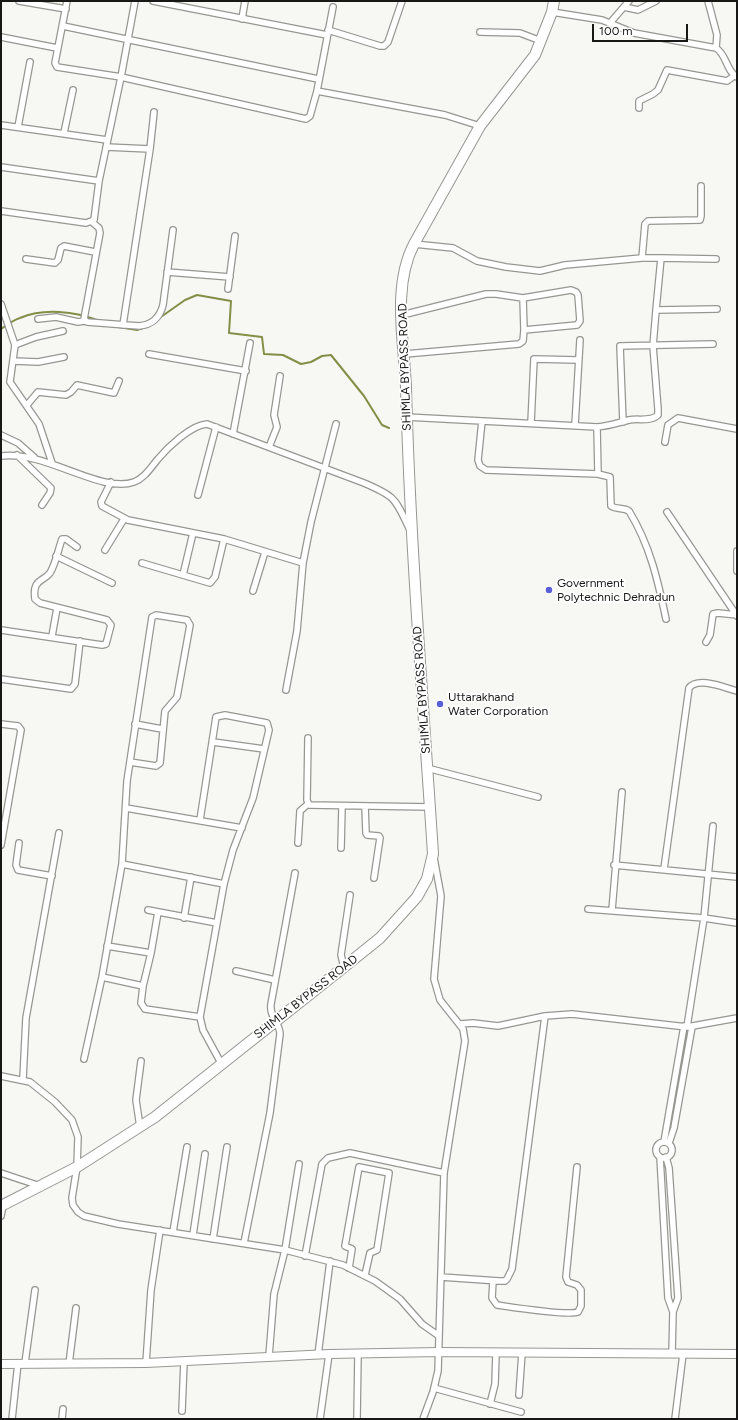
<!DOCTYPE html>
<style>
body{margin:0}
#map{position:relative;width:738px;height:1420px;overflow:hidden;background:#f7f8f3;font-family:Figtree,sans-serif}
canvas{display:block}
.frame{position:absolute;inset:0;border:2px solid #181817;pointer-events:none}
.scale{position:absolute;left:592px;top:24px;width:96px;height:18px;box-sizing:border-box;border:2px solid #181817;border-top:0;padding-left:5px;font-size:12px;line-height:14px;white-space:nowrap;color:#181817;-webkit-text-stroke:3px #fff;paint-order:stroke}
</style>
<div id="map">
<canvas width="738" height="1420"></canvas>
<div class="frame"></div>
<div class="scale">100 m</div>
</div>
<script>
const ctx = document.querySelector('canvas').getContext('2d');
ctx.lineJoin = 'round';
function stroke(path, color, width, dash) {
  ctx.strokeStyle = color;
  ctx.lineWidth = width;
  ctx.lineCap = dash ? 'butt' : 'round';
  ctx.setLineDash(dash || []);
  ctx.stroke(path);
}
function label(font, color, halo, rows, align = 'center') {
  ctx.font = font + ' Figtree,sans-serif';
  ctx.lineWidth = 3.5;
  ctx.setLineDash([]);
  ctx.textBaseline = 'middle';
  ctx.strokeStyle = halo;
  ctx.fillStyle = color;
  for (const [text, x, y, turn = 0] of rows) {
    ctx.save();
    ctx.translate(x, y);
    ctx.rotate((+turn || 0) * Math.PI / 180);
    ctx.textAlign = isNaN(turn) ? turn : align;
    if (halo) ctx.strokeText(text, 0, 0);
    ctx.fillText(text, 0, 0);
    ctx.restore();
  }
}
stroke(new Path2D(`
 M158,319L185,300L197,295L231,301L229,333L262,337L264,354L283,355L301,364L311,362L322,356L331,355L364,396L382,425L389,428
 M112,326L137,330L143,328
 M1,329C7,325 13,320 20,318C43,308 75,311 99,321`), '#858e47', 2);
const street = new Path2D(`
 M19,1L66,9
 M67,1L55,63L57,67L121,77L306,119L310,116L317,91L333,7
 M153,1L327,35
 M708,1L717,35L716,48
 M624,7L638,10L656,1
 M552,12L602,20L634,33L716,48C727,55 726,71 737,77
 M242,19L245,1
 M610,23L629,1
 M63,26L318,79
 M328,30L380,46H384L388,42L402,1
 M480,32L520,33L541,41
 M1,37L57,48
 M317,91L445,115L480,126
 M639,108V101L653,94L658,90L667,70L727,81L734,76
 M1,125L107,140
 M18,127L30,62
 M64,133L73,90
 M106,147L150,149L154,112
 M1,167L99,181
 M1,211L86,223L94,220L99,181L121,77L135,1
 M92,222L99,228L100,233L84,319L87,322L139,326C152,325 160,317 163,305L173,230
 M414,244L453,248L477,261L506,267L540,271L565,265L642,258H661
 M642,258L645,224L648,221L700,220L701,216V186
 M26,259L55,263L58,260L61,248L64,246L95,252
 M167,272L230,277
 M228,289L235,236
 M523,298L524,330
 M1,304L15,345L10,382L39,424L52,463
 M656,310L661,258L716,259
 M402,315L486,294H496L523,298L571,290L576,292L578,295L580,321L577,325L524,330L523,341L519,344L405,354
 M38,319L56,317L78,322L84,321
 M123,325L150,149
 M15,345L36,337L63,331
 M149,354L246,371
 M13,361L38,362L64,357
 M27,405L38,392L66,395L71,392L77,385L114,393L119,381
 M406,417L597,427C610,426 617,423 629,420C638,418 651,422 658,415V409L653,346L656,310L717,309
 M482,421L478,460L480,466L486,470L598,474L597,427
 M623,422L620,346L713,344
 M531,423L534,359L578,360
 M575,425L580,340
 M233,434L250,343
 M1,435L18,443L34,457
 M665,442L668,425L678,418L737,429
 M269,447L277,427L274,415L280,376
 M17,455L51,488L50,493L42,505
 M1,456C45,450 100,494 134,482C145,478 151,467 158,459C168,447 191,425 207,424L364,483C397,497 395,499 410,530
 M598,474L610,477L611,506C617,510 623,507 629,511C650,545 658,581 666,619
 M111,482L101,502L102,506L128,520L224,539L303,563
 M198,495L216,427
 M667,512L737,616
 M105,550L124,519
 M737,551V571
 M56,556L112,583
 M142,563L210,583L215,577L224,539
 M183,575L193,533
 M253,591L265,552
 M1,630L102,645L106,644L111,625L107,620L40,603L35,599C32,579 43,582 50,573C56,563 58,550 62,539H66L77,547
 M52,636L57,608
 M706,642L710,635L713,614L718,613L737,615
 M1,679L71,689L75,684L80,641
 M286,690L297,631L303,563L311,522L336,424
 M1,724L18,726L21,730L1,845
 M135,724L162,729
 M308,738L307,800L309,805L431,807
 M213,742L264,749
 M427,768L538,797
 M365,806L366,833L367,835L379,836L380,838L374,878
 M126,808L242,828
 M200,820L216,717L225,715L267,723L269,730L253,798L233,850L224,884L200,1017L203,1030L221,1063
 M19,843L16,865L18,870L52,876
 M298,843L300,811L308,804
 M341,848L342,806
 M122,864L224,884
 M614,865L737,877
 M664,869L689,688C698,676 725,688 737,691
 M588,909L704,918L737,923
 M148,910L217,923
 M612,910L622,792
 M184,918L191,877
 M151,953L158,912
 M344,967L341,955L350,895
 M236,971L275,980
 M102,977L143,986L151,953L107,946
 M143,986L141,1003L145,1009L200,1017
 M460,1024L473,1023L498,1026L545,1016L572,1014L687,1027L737,1018
 M687,1027L704,918L713,826
 M84,1059L102,977L122,864L127,781L152,617L156,615L187,620L190,625L177,697L165,711L160,763L156,766L130,762
 M1,1076L30,1082L55,1102L72,1120L78,1137L77,1167L72,1198L73,1205L78,1212L84,1216L118,1224L285,1250L343,1265L375,1281L400,1299L422,1324L439,1336
 M23,1079L26,1018L59,833
 M140,1127L136,1100L141,1061
 M664,1142L684,1026
 M656 1150a8 8 0 1 1 16 0a8 8 0 1 1-16 0Z
 M669,1143L674,1128L692,1027
 M660,1157L668,1298L673,1312
 M666,1157L669,1168L678,1298L673,1312L672,1354
 M1,1173L40,1186
 M1,1216L3,1205
 M173,1232L187,1147
 M193,1235L205,1154
 M213,1239L227,1147
 M244,1243L270,1113L280,1034C280,1023 269,1017 271,1004L295,873
 M305,1256L322,1164L328,1158L350,1153L444,1173
 M349,1268L352,1249L345,1246L359,1167L389,1173L377,1250L370,1253L365,1275
 M441,1277L499,1281H505L507,1279L512,1269L545,1016
 M493,1281L492,1298L497,1305C511,1307 567,1316 578,1312L581,1306V1290L577,1285L568,1282L566,1277L577,1167
 M318,1355L330,1261
 M269,1356L274,1294L285,1250L299,1164
 M25,1363L35,1290
 M146,1363L151,1290L160,1230
 M69,1364L76,1308
 M434,1388L521,1412
 M519,1395L522,1353
 M490,1404L495,1384L496,1353
 M182,1411L184,1361
 M12,1419L18,1363
 M62,1419L63,1409
 M320,1419L329,1354
 M357,1419L358,1354
 M423,1419L433,1392L438,1371L444,1173L465,1041L463,1029L440,1000L434,979L441,896L434,858
 M675,1419L683,1354`);
const secondary = new Path2D(`
 M1,1364L146,1363L329,1354L439,1352L737,1354`);
const highway = new Path2D(`
 M1,1206L77,1167L155,1117L344,967L380,938L417,897L427,879L433,854C423,699 410,543 406,387C404,342 392,286 414,244L480,126L535,55L552,12L554,1`);
stroke(street, '#969793', 8);
stroke(secondary, '#969793', 10);
stroke(highway, '#969793', 12);
stroke(street, '#fff', 5.5);
stroke(secondary, '#fff', 8);
stroke(highway, '#fff', 10);
for (const [x, y, r, color] of [
 [549,590,4,"#5a5fd7"],
 [440,704,4,"#5a5fd7"]
]) {
  const dot = new Path2D();
  dot.arc(x, y, r, 0, 2 * Math.PI);
  ctx.fillStyle = color;
  ctx.fill(dot);
  stroke(dot, '#fff', 1.5);
}
label('12px', '#181817', '#fff', [
 ["SHIMLA BYPASS ROAD",405,367,-92],
 ["SHIMLA BYPASS ROAD",422,690,-94],
 ["SHIMLA BYPASS ROAD",306,997,-38]
]);
label('12px', '#181817', '#fff', [
 ["Government",557,583],
 ["Polytechnic Dehradun",557,597],
 ["Uttarakhand",448,697],
 ["Water Corporation",448,711]
], 'left');
</script>
